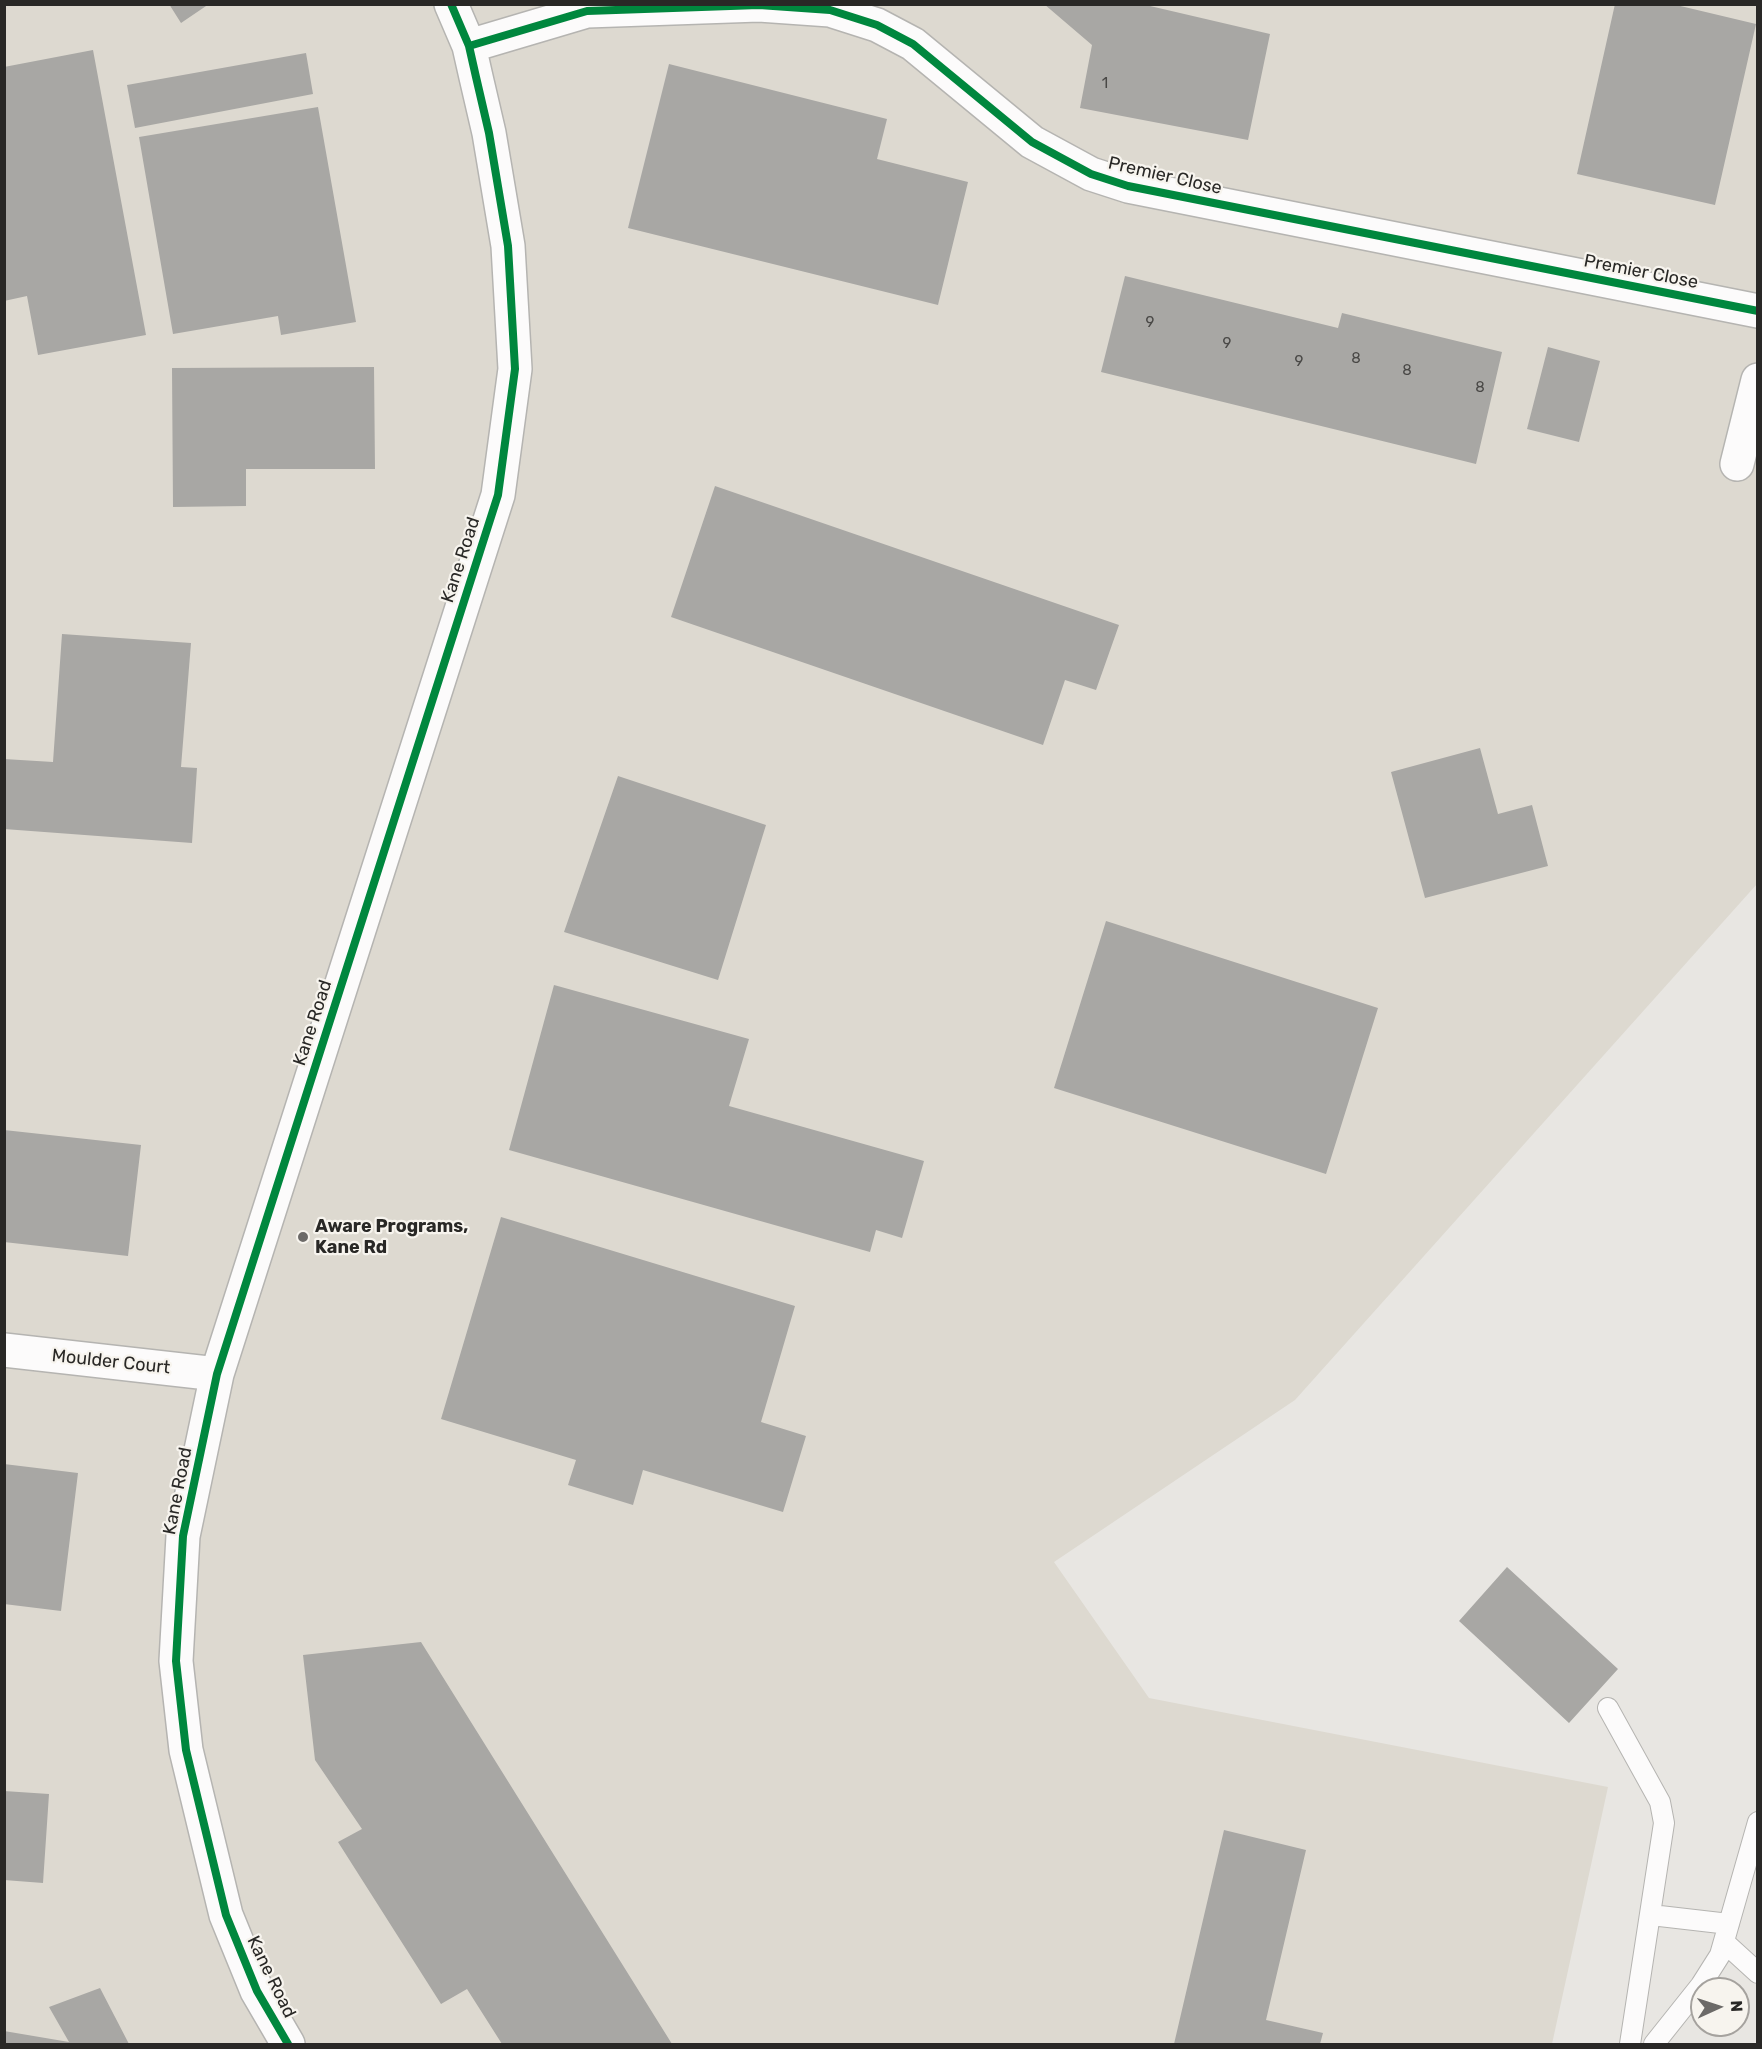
<!DOCTYPE html>
<style>
body{margin:0}
#map{position:relative;width:1762px;height:2049px;overflow:hidden;background:#e8e6e2;font-family:Rubik,sans-serif}
canvas{display:block}
.frame{position:absolute;inset:0;border:6px solid #292826;pointer-events:none}
.north{position:absolute;left:1690px;top:1977px;width:60px;height:60px;box-sizing:border-box;background:#f7f4ee;border:2px solid #a5a29e;border-radius:50%;rotate:87deg;font-size:16px;font-weight:700;line-height:24px;text-align:center;color:#292826}
.north::after{content:'';display:block;margin:auto;width:21px;height:27px;background:#6c6a68;clip-path:polygon(50% 0,100% 100%,50% 72%,0 100%)}
</style>
<div id="map">
<canvas width="1762" height="2049"></canvas>
<div class="frame"></div>
<div class="north">N</div>
</div>
<script>
const ctx = document.querySelector('canvas').getContext('2d');
ctx.lineJoin = 'round';
function paint(path, color) {
  ctx.fillStyle = color;
  ctx.fill(path, 'evenodd');
}
function stroke(path, color, width, dash) {
  ctx.strokeStyle = color;
  ctx.lineWidth = width;
  ctx.lineCap = dash ? 'butt' : 'round';
  ctx.setLineDash(dash || []);
  ctx.stroke(path);
}
function label(font, color, halo, rows, align = 'center') {
  ctx.font = font + ' Rubik,sans-serif';
  ctx.lineWidth = 4.5;
  ctx.setLineDash([]);
  ctx.textBaseline = 'middle';
  ctx.strokeStyle = halo;
  ctx.fillStyle = color;
  for (const [text, x, y, turn = 0] of rows) {
    ctx.save();
    ctx.translate(x, y);
    ctx.rotate((+turn || 0) * Math.PI / 180);
    ctx.textAlign = isNaN(turn) ? turn : align;
    if (halo) ctx.strokeText(text, 0, 0);
    ctx.fillText(text, 0, 0);
    ctx.restore();
  }
}
paint(new Path2D(`
 M5,5H1757V884L1295,1400L1054,1562L1149,1698L1608,1787L1552,2044H5Z`), '#ddd9d0');
paint(new Path2D(`
 M169,4H209L181,23Z
 M1044,4H1150V6L1270,34L1248,140L1080,108L1092,45Z
 M1615,4H1672L1756,24L1715,205L1577,174Z
 M93,50L146,335L38,355L27,296L4,301V67Z
 M306,53L313,94L135,128L127,85Z
 M669,64L887,119L877,159L968,182L938,305L628,228Z
 M318,107L356,322L281,335L278,316L173,334L139,137Z
 M1125,276L1338,328L1342,313L1502,352L1476,464L1101,372Z
 M1548,347L1600,361L1579,442L1527,429Z
 M374,367L375,469H246V506L173,507L172,368Z
 M715,486L1119,625L1096,690L1065,680L1043,745L671,617Z
 M62,634L191,643L181,767L197,768L192,843L4,829V759L53,762Z
 M1480,748L1498,814L1532,805L1548,866L1425,898L1391,772Z
 M618,776L766,825L718,980L564,932Z
 M1106,921L1378,1008L1326,1174L1054,1088Z
 M554,985L749,1039L729,1106L924,1161L902,1238L876,1230L870,1252L509,1150Z
 M4,1130L141,1145L128,1256L4,1242Z
 M501,1217L795,1306L761,1422L806,1436L783,1512L643,1470L633,1505L568,1485L576,1460L441,1419Z
 M4,1464L78,1473L61,1611L4,1604Z
 M1507,1567L1618,1669L1569,1723L1459,1621Z
 M421,1642L672,2044H502L467,1989L441,2004L338,1842L362,1829L315,1760L303,1655Z
 M4,1791L49,1794L43,1883L4,1880Z
 M1224,1830L1306,1850L1266,2020L1323,2033L1320,2044H1174Z
 M100,1988L129,2044H4V2031L69,2042L49,2007Z`), '#a8a7a4');
const lane = new Path2D(`
 M1608,1708L1660,1802L1664,1823L1630,2044
 M1651,1915L1729,1924
 M1724,1942L1758,1973
 M1654,2044L1701,1985L1720,1955L1758,1822`);
const street = new Path2D(`
 M469,46L587,11L759,5L830,10L877,25L913,44L1032,142L1091,174L1128,186L1758,311
 M1737,464L1758,380
 M4,1350L217,1374
 M288,2044L257,1991L226,1915L186,1750L176,1661L183,1536L217,1374L498,495L515,369L508,246L489,133L476,77L469,46L451,4`);
stroke(lane, '#b5b4b1', 22);
stroke(street, '#b5b4b1', 36);
stroke(lane, '#fcfbfb', 20);
stroke(street, '#fcfbfb', 33);
stroke(new Path2D(`
 M469,46L587,11L759,5L830,10L877,25L913,44L1032,142L1091,174L1128,186L1758,311
 M288,2044L257,1991L226,1915L186,1750L176,1661L183,1536L217,1374L498,495L515,369L508,246L489,133L476,77L469,46L451,4`), '#00873e', 8);
for (const [x, y, r, color] of [
 [303,1237,6,"#6c6a68"]
]) {
  const dot = new Path2D();
  dot.arc(x, y, r, 0, 2 * Math.PI);
  ctx.fillStyle = color;
  ctx.fill(dot);
  stroke(dot, '#f7f4ee', 2);
}
label('15px', '#494846', null, [
 ["1",1105,84],
 ["9",1150,323],
 ["9",1227,344],
 ["8",1356,359],
 ["9",1299,362],
 ["8",1407,371],
 ["8",1480,388]
]);
label('18px', '#292826', '#f7f4ee', [
 ["Premier Close",1165,176,13],
 ["Premier Close",1641,272,11],
 ["Kane Road",461,560,-72],
 ["Kane Road",313,1023,-72],
 ["Moulder Court",111,1362,6],
 ["Kane Road",178,1491,-79],
 ["Kane Road",271,1977,64]
]);
label('bold 18px', '#292826', '#f7f4ee', [
 ["Aware Programs,",315,1227],
 ["Kane Rd",315,1248]
], 'left');
</script>
